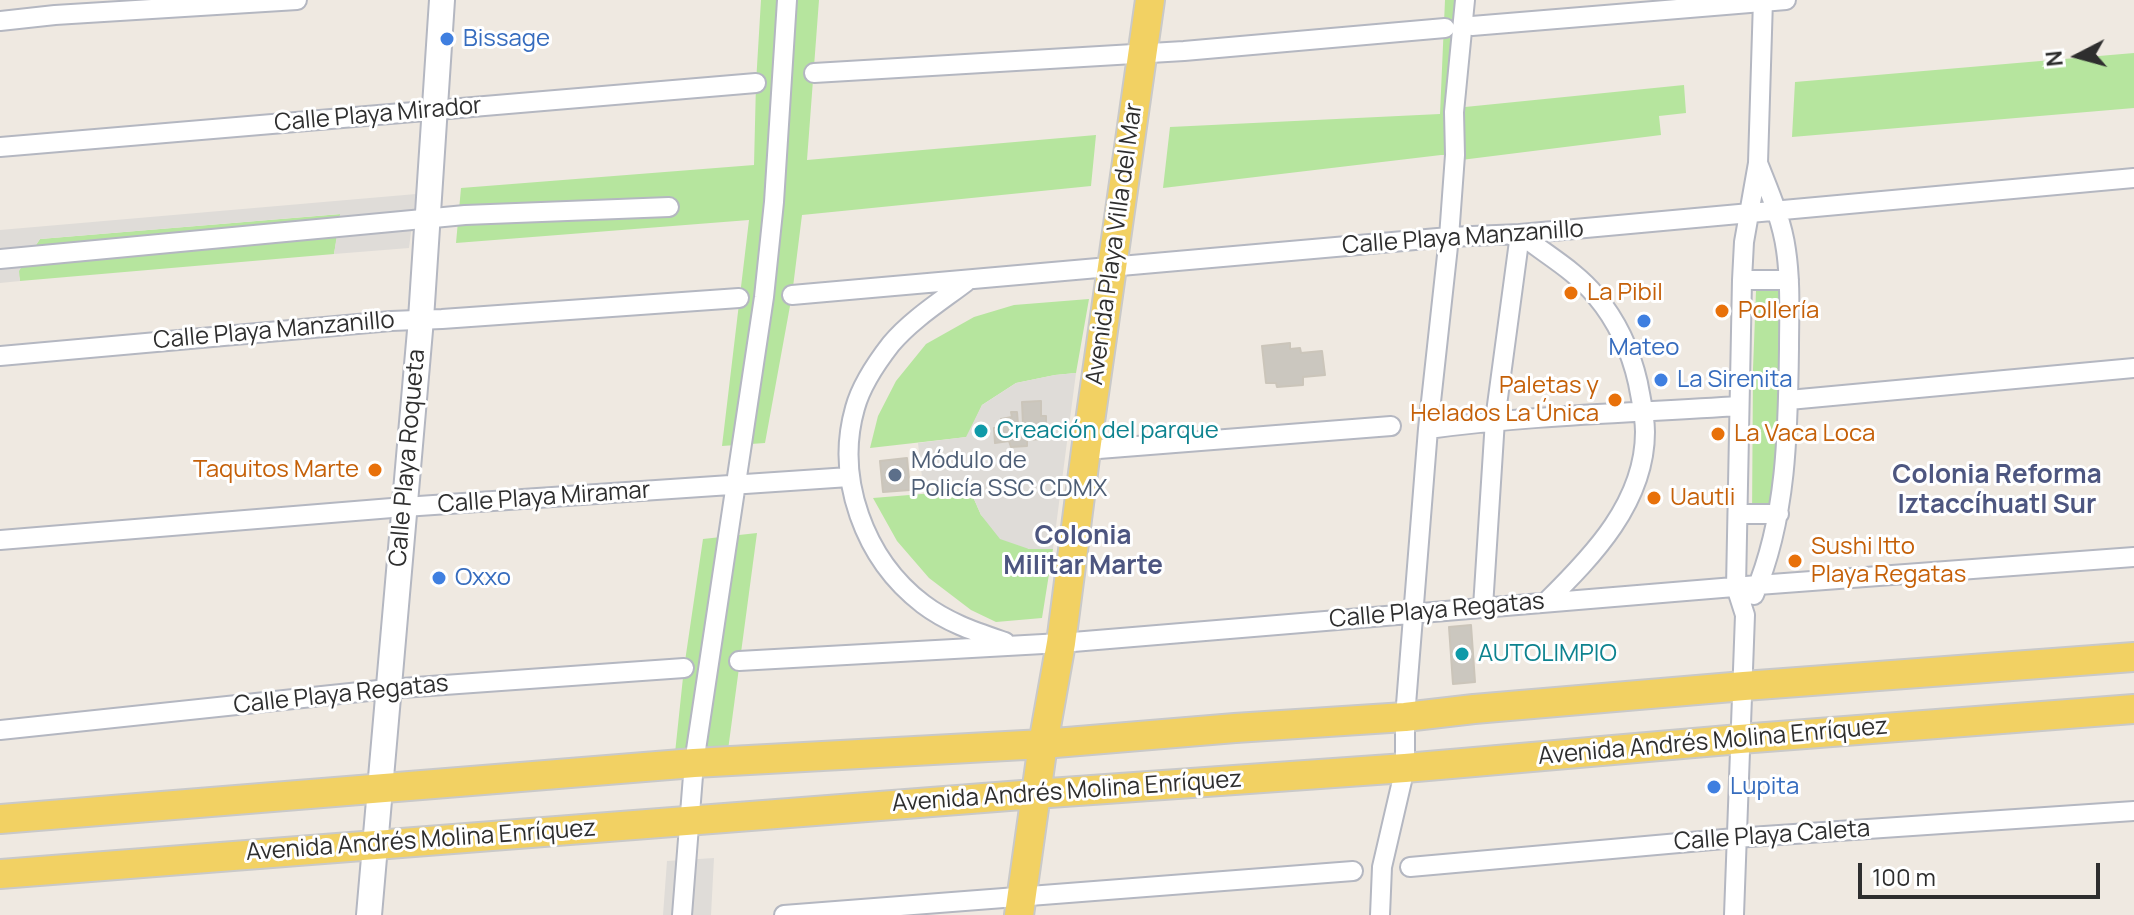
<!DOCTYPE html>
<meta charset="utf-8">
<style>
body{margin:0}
#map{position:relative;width:2134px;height:915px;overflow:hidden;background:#efe9e1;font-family:Manrope,sans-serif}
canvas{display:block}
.north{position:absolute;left:2038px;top:16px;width:80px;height:80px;-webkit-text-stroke:6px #fff;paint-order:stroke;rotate:264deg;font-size:22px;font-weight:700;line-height:32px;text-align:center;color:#2e2e2e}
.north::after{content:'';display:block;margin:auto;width:28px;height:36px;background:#2e2e2e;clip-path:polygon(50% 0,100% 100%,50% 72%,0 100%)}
.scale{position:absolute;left:1858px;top:863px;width:242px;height:36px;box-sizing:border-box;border:4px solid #2e2e2e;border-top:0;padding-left:10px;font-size:24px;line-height:28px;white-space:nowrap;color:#2e2e2e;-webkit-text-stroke:6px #fff;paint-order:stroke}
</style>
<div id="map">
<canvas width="2134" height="915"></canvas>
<div class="north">N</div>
<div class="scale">100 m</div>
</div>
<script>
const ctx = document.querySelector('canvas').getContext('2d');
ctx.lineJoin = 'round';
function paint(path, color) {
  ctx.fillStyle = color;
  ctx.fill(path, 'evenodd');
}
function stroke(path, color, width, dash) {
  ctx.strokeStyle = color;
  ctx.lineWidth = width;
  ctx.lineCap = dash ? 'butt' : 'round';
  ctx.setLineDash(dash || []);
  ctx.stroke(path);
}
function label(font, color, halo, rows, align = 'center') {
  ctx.font = font + ' Manrope,sans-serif';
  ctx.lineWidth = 6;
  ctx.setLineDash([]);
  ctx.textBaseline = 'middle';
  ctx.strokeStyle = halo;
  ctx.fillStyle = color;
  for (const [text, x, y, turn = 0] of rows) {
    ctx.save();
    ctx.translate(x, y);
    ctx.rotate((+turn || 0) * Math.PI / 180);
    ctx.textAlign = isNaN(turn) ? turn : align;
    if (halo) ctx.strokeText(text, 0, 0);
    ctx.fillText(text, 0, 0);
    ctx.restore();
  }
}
paint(new Path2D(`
 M761,0H819L807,160L1096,135L1091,186L802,215L792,295L765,443L722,446L749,220L456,243L461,188L754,165L756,83Z
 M1445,0H1474L1465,107L1684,85L1686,113L1659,116L1661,135L1461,160L1458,155H1441L1163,188L1170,127L1440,114Z
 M2134,53V108L1792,137L1795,82Z
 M341,214L334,254L20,281L18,271L40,239Z
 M1770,284L1782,287L1778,507L1752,519L1753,369L1756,291Z
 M1089,299L1076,373L1055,375L1016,383L982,405L967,437L870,448L878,416L896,381L926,344L974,317L1014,305Z
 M970,490L981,515L1029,549H1053L1042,618L996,622L971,610L929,578L897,541L873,498Z
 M757,533L728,750L675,753L684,668L703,539Z`), '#b6e59e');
paint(new Path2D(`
 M416,194L409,248L334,254L340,214L40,239L19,271L20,281L0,283V230Z
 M1076,373L1053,549H1029L1000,539L981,515L970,490L924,494L918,443L966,437L982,405L1016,383L1055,375Z
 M714,858L711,915H663L667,861Z`), '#dfdcd8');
const building = new Path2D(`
 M1290,343V349L1300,348L1301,353L1322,351L1325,375L1303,377V385L1277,387L1276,383H1266L1262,346Z
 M1041,401V416H1046V423L1039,425L1040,439L1027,440V446L1011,447L1009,441L995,443L994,428H1001V419L1012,417L1011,412H1017L1018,425L1023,424L1022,402Z
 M907,458L910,490L883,492L880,461Z
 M1471,625L1475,682L1453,684L1449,627Z`);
paint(building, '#cbc7bf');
stroke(building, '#cbc5ba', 2);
const street = new Path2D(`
 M0,21L55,15L297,0
 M1472,26L1786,0
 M814,73L1184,51L1445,28
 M0,147L756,83
 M1520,234C1545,254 1576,271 1596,296C1617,321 1631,352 1638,383C1641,400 1645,415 1645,432C1645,502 1593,556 1546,602
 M0,259L465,215L669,207
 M1742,280H1789
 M966,282C941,301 911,320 891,344C877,362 861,386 855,408C835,478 864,559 923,604C948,623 976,632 1005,642
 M792,295L1449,237L1520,234L2134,178
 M0,356L391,321L442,319L739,298
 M1789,400L2134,368
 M1428,429C1531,415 1635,413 1739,406
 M1086,450L1391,426
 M1738,514H1779
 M0,540L404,507L849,477
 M1754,595C1787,518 1788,431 1789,348C1789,316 1791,283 1786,250C1782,220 1769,191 1758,163
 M1483,607L1495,420L1520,234
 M739,661L1061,643L1758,585L2134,557
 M0,730L388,689L684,668
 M1410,867L1735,838L2134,811
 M682,915L694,763L764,297L774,202L787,0
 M784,915L1353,871
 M1380,915L1382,867L1405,768V717L1428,429L1449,237L1455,155L1454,112L1465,0
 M1734,915L1745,615L1736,587L1742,280L1744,242L1758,163L1763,0`);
const secondary = new Path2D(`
 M369,915L421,319L442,0`);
const primary = new Path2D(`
 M0,819L694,763L1043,744L1235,728L1405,717L1474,709L1744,686L2134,657
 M0,874L1035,794L1405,768L1740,739L2134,709
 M1019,915L1043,744L1061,643L1086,450L1150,0`);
stroke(street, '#b4b7c1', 22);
stroke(secondary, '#b4b7c1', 28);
stroke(primary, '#c9c9c9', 32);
stroke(street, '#fff', 18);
stroke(secondary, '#fff', 24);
stroke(primary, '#f2d163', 28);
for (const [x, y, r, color] of [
 [447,39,8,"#3f7fe0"],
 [1571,293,8,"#e8710a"],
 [1722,311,8,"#e8710a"],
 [1644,321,8,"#3f7fe0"],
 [1661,380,8,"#3f7fe0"],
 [1615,400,8,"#e8710a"],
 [981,431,8,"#0f9aa8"],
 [1718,434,8,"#e8710a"],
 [375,470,8,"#e8710a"],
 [895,475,8,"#5c6f8a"],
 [1654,498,8,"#e8710a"],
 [1795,561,8,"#e8710a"],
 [439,578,8,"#3f7fe0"],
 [1462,654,8,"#0f9aa8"],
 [1714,787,8,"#3f7fe0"]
]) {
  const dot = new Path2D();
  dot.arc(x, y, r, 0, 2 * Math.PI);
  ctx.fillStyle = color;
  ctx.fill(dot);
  stroke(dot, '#fff', 3);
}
label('24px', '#366cbe', '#fff', [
 ["Bissage",463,39],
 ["Mateo",1644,348,"center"],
 ["La Sirenita",1677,380],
 ["Oxxo",455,578],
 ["Lupita",1730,787]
], 'left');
label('24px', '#2e2e2e', '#fff', [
 ["Calle Playa Mirador",378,115,-5],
 ["Calle Playa Manzanillo",1463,238,-4],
 ["Avenida Playa Villa del Mar",1115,244,-82],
 ["Calle Playa Manzanillo",274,331,-5],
 ["Calle Playa Roqueta",408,458,-85],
 ["Calle Playa Miramar",544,498,-4],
 ["Calle Playa Regatas",1437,611,-5],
 ["Calle Playa Regatas",341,695,-6],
 ["Avenida Andrés Molina Enríquez",1713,742,-5],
 ["Avenida Andrés Molina Enríquez",1067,792,-4],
 ["Calle Playa Caleta",1772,836,-4],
 ["Avenida Andrés Molina Enríquez",421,841,-4]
]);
label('24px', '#c56008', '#fff', [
 ["La Pibil",1587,293],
 ["Pollería",1738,311],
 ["Paletas y",1599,386,"right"],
 ["Helados La Única",1599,414,"right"],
 ["La Vaca Loca",1734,434],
 ["Taquitos Marte",359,470,"right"],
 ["Uautli",1670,498],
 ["Sushi Itto",1811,547],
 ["Playa Regatas",1811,575]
], 'left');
label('24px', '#0d838f', '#fff', [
 ["Creación del parque",997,431],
 ["AUTOLIMPIO",1478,654]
], 'left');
label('24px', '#4e5e75', '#fff', [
 ["Módulo de",911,461],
 ["Policía SSC CDMX",911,489]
], 'left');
label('bold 26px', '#4d5680', '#fff', [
 ["Colonia Reforma",1997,476],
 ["Iztaccíhuatl Sur",1997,506],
 ["Colonia",1083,537],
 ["Militar Marte",1083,567]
]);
</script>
